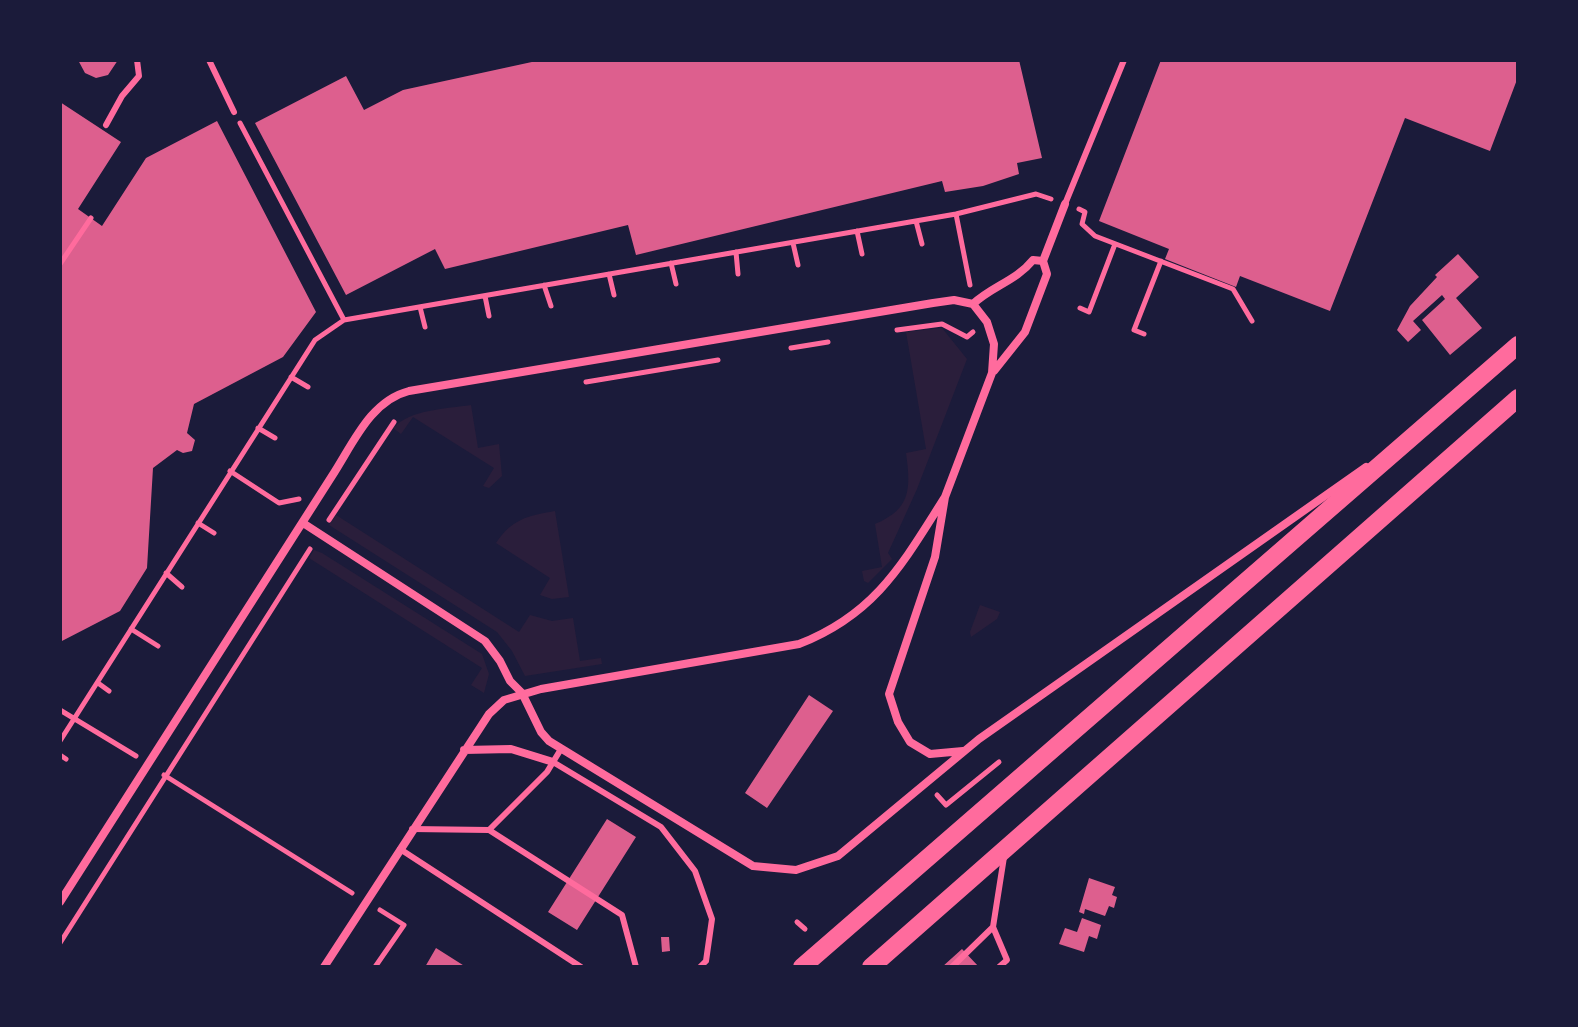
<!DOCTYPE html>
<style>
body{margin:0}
#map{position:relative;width:1578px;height:1027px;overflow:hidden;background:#1b1b3a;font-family:"Noto Sans",sans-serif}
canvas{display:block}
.frame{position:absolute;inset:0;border:62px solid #1b1b3a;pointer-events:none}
</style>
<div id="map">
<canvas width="1578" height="1027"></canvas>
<div class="frame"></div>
</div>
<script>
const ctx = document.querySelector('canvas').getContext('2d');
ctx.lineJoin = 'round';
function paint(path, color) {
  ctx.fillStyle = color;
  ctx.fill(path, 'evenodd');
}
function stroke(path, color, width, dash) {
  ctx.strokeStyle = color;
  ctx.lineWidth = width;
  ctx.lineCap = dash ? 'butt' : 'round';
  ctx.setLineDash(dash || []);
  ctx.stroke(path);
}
paint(new Path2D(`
 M942,328L967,359L917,489L888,553L892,559L868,583L864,581L862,571L882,567L875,524C911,509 911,489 906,453L926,449L906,332Z
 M471,405L478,448L499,444L502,476L489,488L483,486L494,468L413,417L401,434L393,428C411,409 446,409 471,405Z
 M555,511L569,597L552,599L540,595L550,578L496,543C512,519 527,516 555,511Z
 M336,515L519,632L530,615L552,621L573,618L580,661L601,658L602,664L525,676L512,651L497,632L329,525Z
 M314,550L322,553L482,654L489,674L484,693L471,685L482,668L309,558Z
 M980,605L1000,612L997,619L971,637L970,632Z`), '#2a1e3b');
paint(new Path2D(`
 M78,60H118L108,75L96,78L85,73Z
 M541,60H1019L1042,158L1017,163L1019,174L983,186L945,192L942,181L636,255L628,225L445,269L435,249L346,295L255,123L346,76L364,110L403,90Z
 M1161,60H1518V77L1490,151L1405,118L1330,311L1240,276L1236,287L1165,259L1169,249L1099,221Z
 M60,102L121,142L78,209L102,226L146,158L217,121L316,312L283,357L194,404L187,433L195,440L192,451L183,453L177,450L153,468L147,568L120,611L60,642Z
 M1458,254L1479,277L1456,298L1482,328L1450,355L1422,320L1445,299L1442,295L1413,321L1421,330L1408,342L1397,330L1410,306L1437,277L1435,275Z
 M809,695L833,711L767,808L745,793Z
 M607,819L636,837L577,930L548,912Z
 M1089,878L1115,887L1112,895L1117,897L1114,908L1109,906L1105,916L1085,909L1084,914L1079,912Z
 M1082,918L1101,925L1097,939L1089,936L1084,952L1059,944L1065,928L1077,932Z
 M661,937H669L670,951L662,952Z
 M436,948L466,967H425Z
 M962,949L979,967H942Z`), '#dd5f8e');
stroke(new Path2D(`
 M240,123L344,320
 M1079,209L1085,212L1082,224L1095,236L1233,289L1252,321
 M956,214L970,285
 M916,221L922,244
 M857,231L862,254
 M793,243L798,265
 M736,252L738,274
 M671,263L676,284
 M60,264L91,218
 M609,274L614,295
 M544,285L551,306
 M485,296L489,316
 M420,307L425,327
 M1080,308L1089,312L1115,244
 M897,330L942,324L967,337L973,332
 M1144,334L1134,330L1161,261
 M791,348L828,342
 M291,377L308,387
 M586,382L718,360
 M258,428L275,438
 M230,471L279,503L299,499
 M329,520L394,422
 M198,523L214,533
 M166,573L182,587
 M131,629L158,646
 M98,683L109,691
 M60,710L136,756
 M60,741L315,340L344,320L956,214L1036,194L1051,199
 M60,755L66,759
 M164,775L352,893
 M937,795L946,805L999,762
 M797,922L805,929
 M60,943L310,549
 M375,967L404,925L380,910`), '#ff6b9d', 5);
stroke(new Path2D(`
 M209,60L234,112
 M106,125L122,96L139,76L137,60
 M1065,204L1124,60
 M553,762L661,827L695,871L712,919L706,961L700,967
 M412,829L489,830L622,915L636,967
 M489,830L547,772L561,749
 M400,849L581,967
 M993,927L1007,960L999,967
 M952,967L993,927L1004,857`), '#ff6b9d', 6);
stroke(new Path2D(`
 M973,304C992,286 1016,281 1033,260L1043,261
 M994,371L1025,332L1047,274L1043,261L1065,204
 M303,523L485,641L500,661L510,681L522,693L541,732L549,741L753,866L796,870L838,856L979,739L1366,467
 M464,750L511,749L553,762
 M963,751L930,754L910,742L898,722L889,694L935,557L945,497L992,373L994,344L987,322L973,304
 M60,902L332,476C353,444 370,401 409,391L933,303L954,300L973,304
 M324,967L489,714L504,700L541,689L799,644C876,614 903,563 945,497`), '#ff6b9d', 8);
stroke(new Path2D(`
 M802,967L1518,345
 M871,967L1518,398`), '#ff6b9d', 18);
</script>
